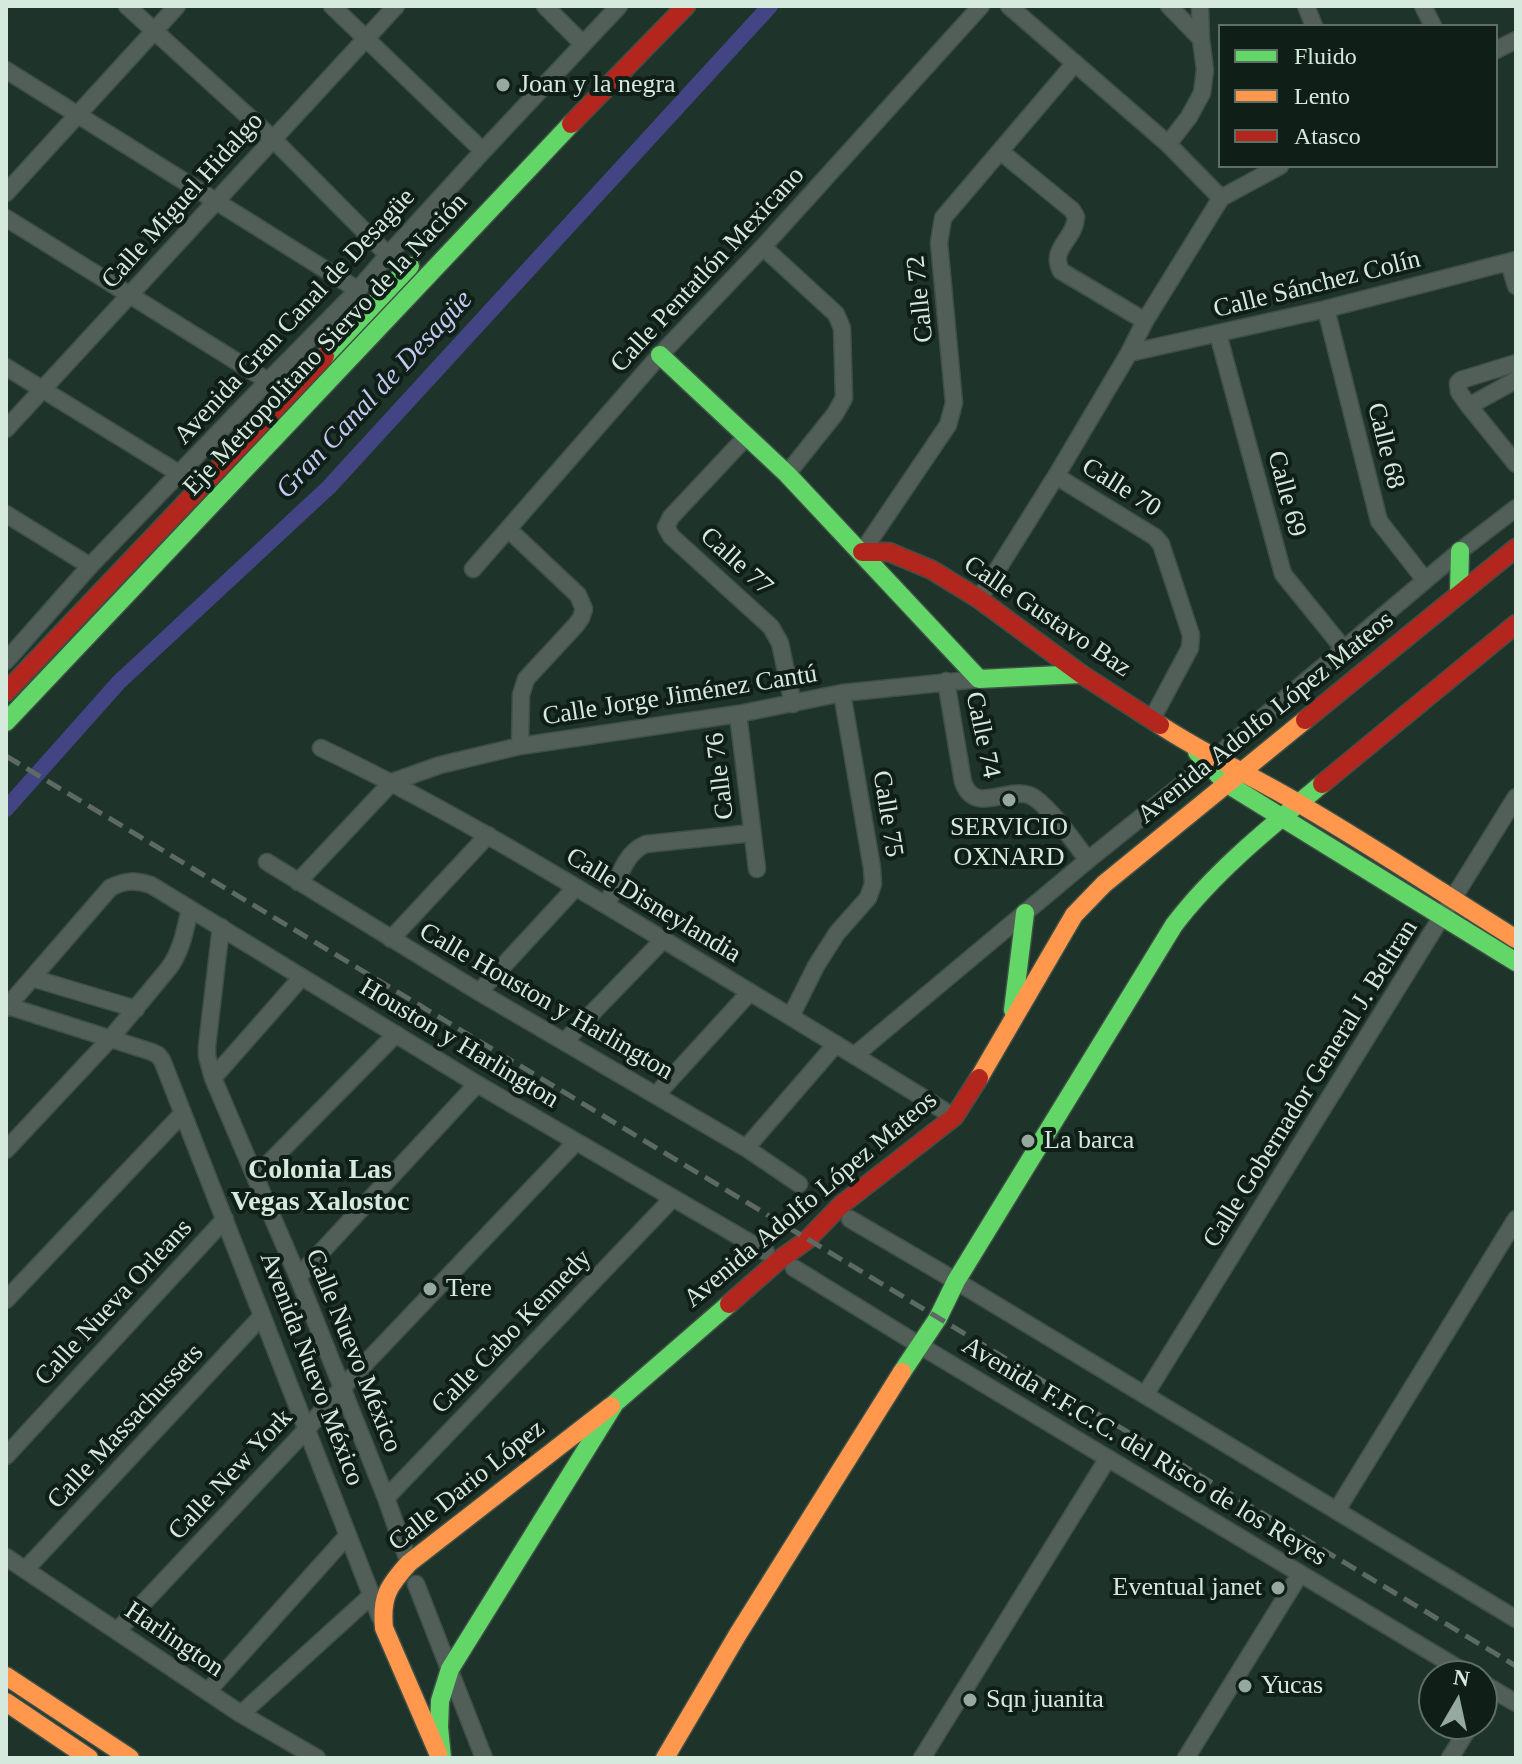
<!DOCTYPE html>
<meta charset="utf-8">
<style>
body{margin:0}
#map{position:relative;width:1522px;height:1764px;overflow:hidden;background:#1e3329;font-family:Georgia,serif}
canvas{display:block}
.frame{position:absolute;inset:0;border:8px solid #d5e9dd;pointer-events:none}
.legend{position:absolute;left:1218px;top:24px;width:280px;height:144px;box-sizing:border-box;background:#0f1e16;border:2px solid #5e6f66;margin:0;padding:10px 14px;list-style:none;font-size:24px;color:#d5e9dd}
.legend li{display:flex;align-items:center;gap:16px;height:40px}
.legend b{width:40px;border:2px solid #5e6f66}
.north{position:absolute;left:1418px;top:1660px;width:80px;height:80px;box-sizing:border-box;background:#0f1e16;border:2px solid #5e6f66;border-radius:50%;rotate:9deg;font-size:22px;font-weight:700;line-height:32px;text-align:center;color:#d5e9dd}
.north::after{content:'';display:block;margin:auto;width:28px;height:36px;background:#95a99e;clip-path:polygon(50% 0,100% 100%,50% 72%,0 100%)}
</style>
<div id="map">
<canvas width="1522" height="1764"></canvas>
<div class="frame"></div>
<ul class="legend">
<li><b style="height:10px;background:#63d668"></b>Fluido</li>
<li><b style="height:10px;background:#ff974d"></b>Lento</li>
<li><b style="height:10px;background:#b3261e"></b>Atasco</li>
</ul>
<div class="north">N</div>
</div>
<script>
const ctx = document.querySelector('canvas').getContext('2d');
ctx.lineJoin = 'round';
function stroke(path, color, width, dash) {
  ctx.strokeStyle = color;
  ctx.lineWidth = width;
  ctx.lineCap = dash ? 'butt' : 'round';
  ctx.setLineDash(dash || []);
  ctx.stroke(path);
}
function label(font, color, halo, rows, align = 'center') {
  ctx.font = font + ' Georgia,serif';
  ctx.lineWidth = 8;
  ctx.setLineDash([]);
  ctx.textBaseline = 'middle';
  ctx.strokeStyle = halo;
  ctx.fillStyle = color;
  for (const [text, x, y, turn = 0] of rows) {
    ctx.save();
    ctx.translate(x, y);
    ctx.rotate((+turn || 0) * Math.PI / 180);
    ctx.textAlign = isNaN(turn) ? turn : align;
    if (halo) ctx.strokeText(text, 0, 0);
    ctx.fillText(text, 0, 0);
    ctx.restore();
  }
}
stroke(new Path2D(`
 M6,809L119,682L329,487L770,6`), '#424483', 16);
const street = new Path2D(`
 M127,6L272,138L388,255
 M332,6L483,151
 M545,6L583,44
 M1009,6L1168,144L1221,198
 M1169,6L1201,39
 M1306,6L1314,26
 M1423,6L1433,26
 M1496,50L1516,40
 M6,70L358,290
 M1168,144L1189,117L1202,93L1205,70L1201,39L1200,6
 M1000,151L1072,210L1076,217C1075,240 1049,248 1061,271L1145,321
 M6,193L177,6
 M6,218L268,381
 M763,247L836,314L842,328L844,398L835,414L787,474
 M1509,262L1516,286
 M1326,309L1379,521L1425,580
 M1218,334L1283,574L1343,648
 M1129,353L1326,309L1516,260
 M6,367L180,474
 M1516,380L1469,406L1516,464
 M1469,406L1459,392L1458,383L1461,380L1516,363
 M6,429L396,6
 M747,436L671,517L666,527L671,536L771,627L780,643L793,704
 M1056,476L1155,537L1161,544L1191,635L1190,648L1152,719
 M6,514L90,566
 M508,529L578,595L584,609L581,618L576,625L526,679L521,695L520,746
 M862,552L948,425L954,403L939,243L943,218L1075,63
 M473,569L660,355L763,247L981,6
 M979,599L1056,476L1129,353L1145,321L1221,198L1280,166
 M6,661L90,566L268,381L358,290L388,255L483,151L619,6
 M946,681L963,782C975,815 1005,787 1029,795C1047,802 1075,844 1088,860
 M738,714L757,869
 M321,748C441,805 551,872 664,940C761,999 858,1057 954,1117
 M267,862L479,992L746,1148L799,1184
 M298,882L392,782L440,765L520,746L738,714L842,693L979,679
 M607,905C617,884 623,853 646,844L752,833
 M221,927L207,1046V1056L213,1078L298,1277L386,1498L409,1563
 M391,939L488,835
 M32,978L136,1009
 M479,992L576,887
 M8,1006L152,1052L158,1055L162,1060L380,1617
 M6,1008L110,888C125,880 135,880 151,885L477,1084L766,1252
 M791,1016L816,966L837,933L868,898L873,884L872,868L842,693
 M565,1041L663,940
 M855,1055L1088,860L1216,757L1460,551L1516,508
 M213,1078L301,978
 M656,1095L750,992
 M746,1148L836,1044
 M6,1150L110,1039L169,968C182,950 185,930 190,909
 M256,1176L396,1034
 M850,1219L956,1281L1516,1619
 M794,1268L919,1345L1471,1676
 M298,1277L477,1084
 M6,1300L183,1113
 M1145,1395L1516,797
 M6,1456L225,1219
 M386,1498L672,1199
 M1337,1510L1516,1219
 M6,1557L241,1714L317,1758
 M25,1570L262,1316
 M416,1584L484,1758
 M117,1631L306,1430L341,1389L576,1142
 M1482,1683L1516,1703
 M208,1691L348,1535
 M1482,1706L1493,1689
 M241,1714L372,1595
 M922,1758L1108,1458
 M1186,1758L1300,1574
 M1450,1758L1471,1724`);
const fast = new Path2D(`
 M660,355L787,474L979,679L1081,674
 M325,356L410,266
 M1459,593L1460,551
 M6,722L571,124
 M1197,752L1226,783L1516,962
 M1013,1010L1025,913
 M902,1372L938,1318L956,1281L1174,925C1214,872 1270,827 1322,784
 M442,1758L439,1727L440,1701L450,1669L615,1403L729,1304`);
const slow = new Path2D(`
 M1160,725C1204,754 1252,776 1298,803C1372,846 1444,894 1516,939
 M979,1078L1074,915L1104,884L1305,720
 M6,1676L130,1758
 M6,1702L89,1758
 M438,1753L384,1628C381,1597 388,1586 409,1563L611,1406
 M665,1758L738,1634L902,1372`);
const jam = new Path2D(`
 M571,124L686,6
 M862,552H889L932,570L979,599L1081,674L1160,725
 M6,692L325,356
 M1305,720L1516,548
 M1322,784L1516,624
 M729,1304L779,1260L807,1240L841,1205L954,1117L979,1078`);
stroke(street, '#3e4f46', 19);
stroke(fast, '#3e4f46', 21);
stroke(slow, '#3e4f46', 21);
stroke(jam, '#3e4f46', 21);
stroke(street, '#515f58', 16);
stroke(fast, '#63d668', 18);
stroke(slow, '#ff974d', 18);
stroke(jam, '#b3261e', 18);
stroke(new Path2D(`
 M6,756L1516,1666`), '#5d6a64', 5, [16, 8]);
for (const [x, y, r, color] of [
 [503,85,8,"#95a99e"],
 [1009,800,8,"#95a99e"],
 [1028,1141,8,"#95a99e"],
 [430,1289,8,"#95a99e"],
 [1278,1588,8,"#95a99e"],
 [1245,1686,8,"#95a99e"],
 [970,1700,8,"#95a99e"]
]) {
  const dot = new Path2D();
  dot.arc(x, y, r, 0, 2 * Math.PI);
  ctx.fillStyle = color;
  ctx.fill(dot);
  stroke(dot, '#0f1e16', 3);
}
label('26px', '#d5e9dd', '#0f1e16', [
 ["Joan y la negra",519,85],
 ["SERVICIO",1009,828,"center"],
 ["OXNARD",1009,858,"center"],
 ["La barca",1044,1141],
 ["Tere",446,1289],
 ["Eventual janet",1262,1588,"right"],
 ["Yucas",1261,1686],
 ["Sqn juanita",986,1700]
], 'left');
label('26px', '#d5e9dd', '#0f1e16', [
 ["Calle Miguel Hidalgo",183,201,-48],
 ["Calle Pentatlón Mexicano",708,270,-47],
 ["Calle Sánchez Colín",1317,285,-14],
 ["Calle 72",921,299,-96],
 ["Avenida Gran Canal de Desagüe",295,317,-47],
 ["Eje Metropolitano Siervo de la Nación",326,345,-47],
 ["Calle 68",1385,446,76],
 ["Calle 70",1121,488,32],
 ["Calle 69",1286,494,75],
 ["Calle 77",736,562,42],
 ["Calle Gustavo Baz",1047,617,34],
 ["Calle Jorge Jiménez Cantú",680,696,-9],
 ["Avenida Adolfo López Mateos",1266,718,-39],
 ["Calle 74",982,735,78],
 ["Calle 76",721,776,-97],
 ["Calle 75",887,814,81],
 ["Calle Disneylandia",653,906,31],
 ["Calle Houston y Harlington",546,1002,30],
 ["Houston y Harlington",459,1044,31],
 ["Calle Gobernador General J. Beltran",1311,1084,-58],
 ["Avenida Adolfo López Mateos",811,1200,-40],
 ["Calle Nueva Orleans",114,1303,-47],
 ["Calle Cabo Kennedy",512,1332,-46],
 ["Calle Nuevo México",353,1351,68],
 ["Avenida Nuevo México",311,1369,69],
 ["Calle Massachussets",126,1427,-47],
 ["Avenida F.F.C.C. del Risco de los Reyes",1144,1452,31],
 ["Calle New York",231,1475,-47],
 ["Calle Dario López",467,1486,-39],
 ["Harlington",174,1640,34]
]);
label('italic 28px', '#c4c9f2', '#0f1e16', [
 ["Gran Canal de Desagüe",375,395,-47]
]);
label('bold 28px', '#d5e9dd', '#0f1e16', [
 ["Colonia Las",320,1171],
 ["Vegas Xalostoc",320,1203]
]);
</script>
